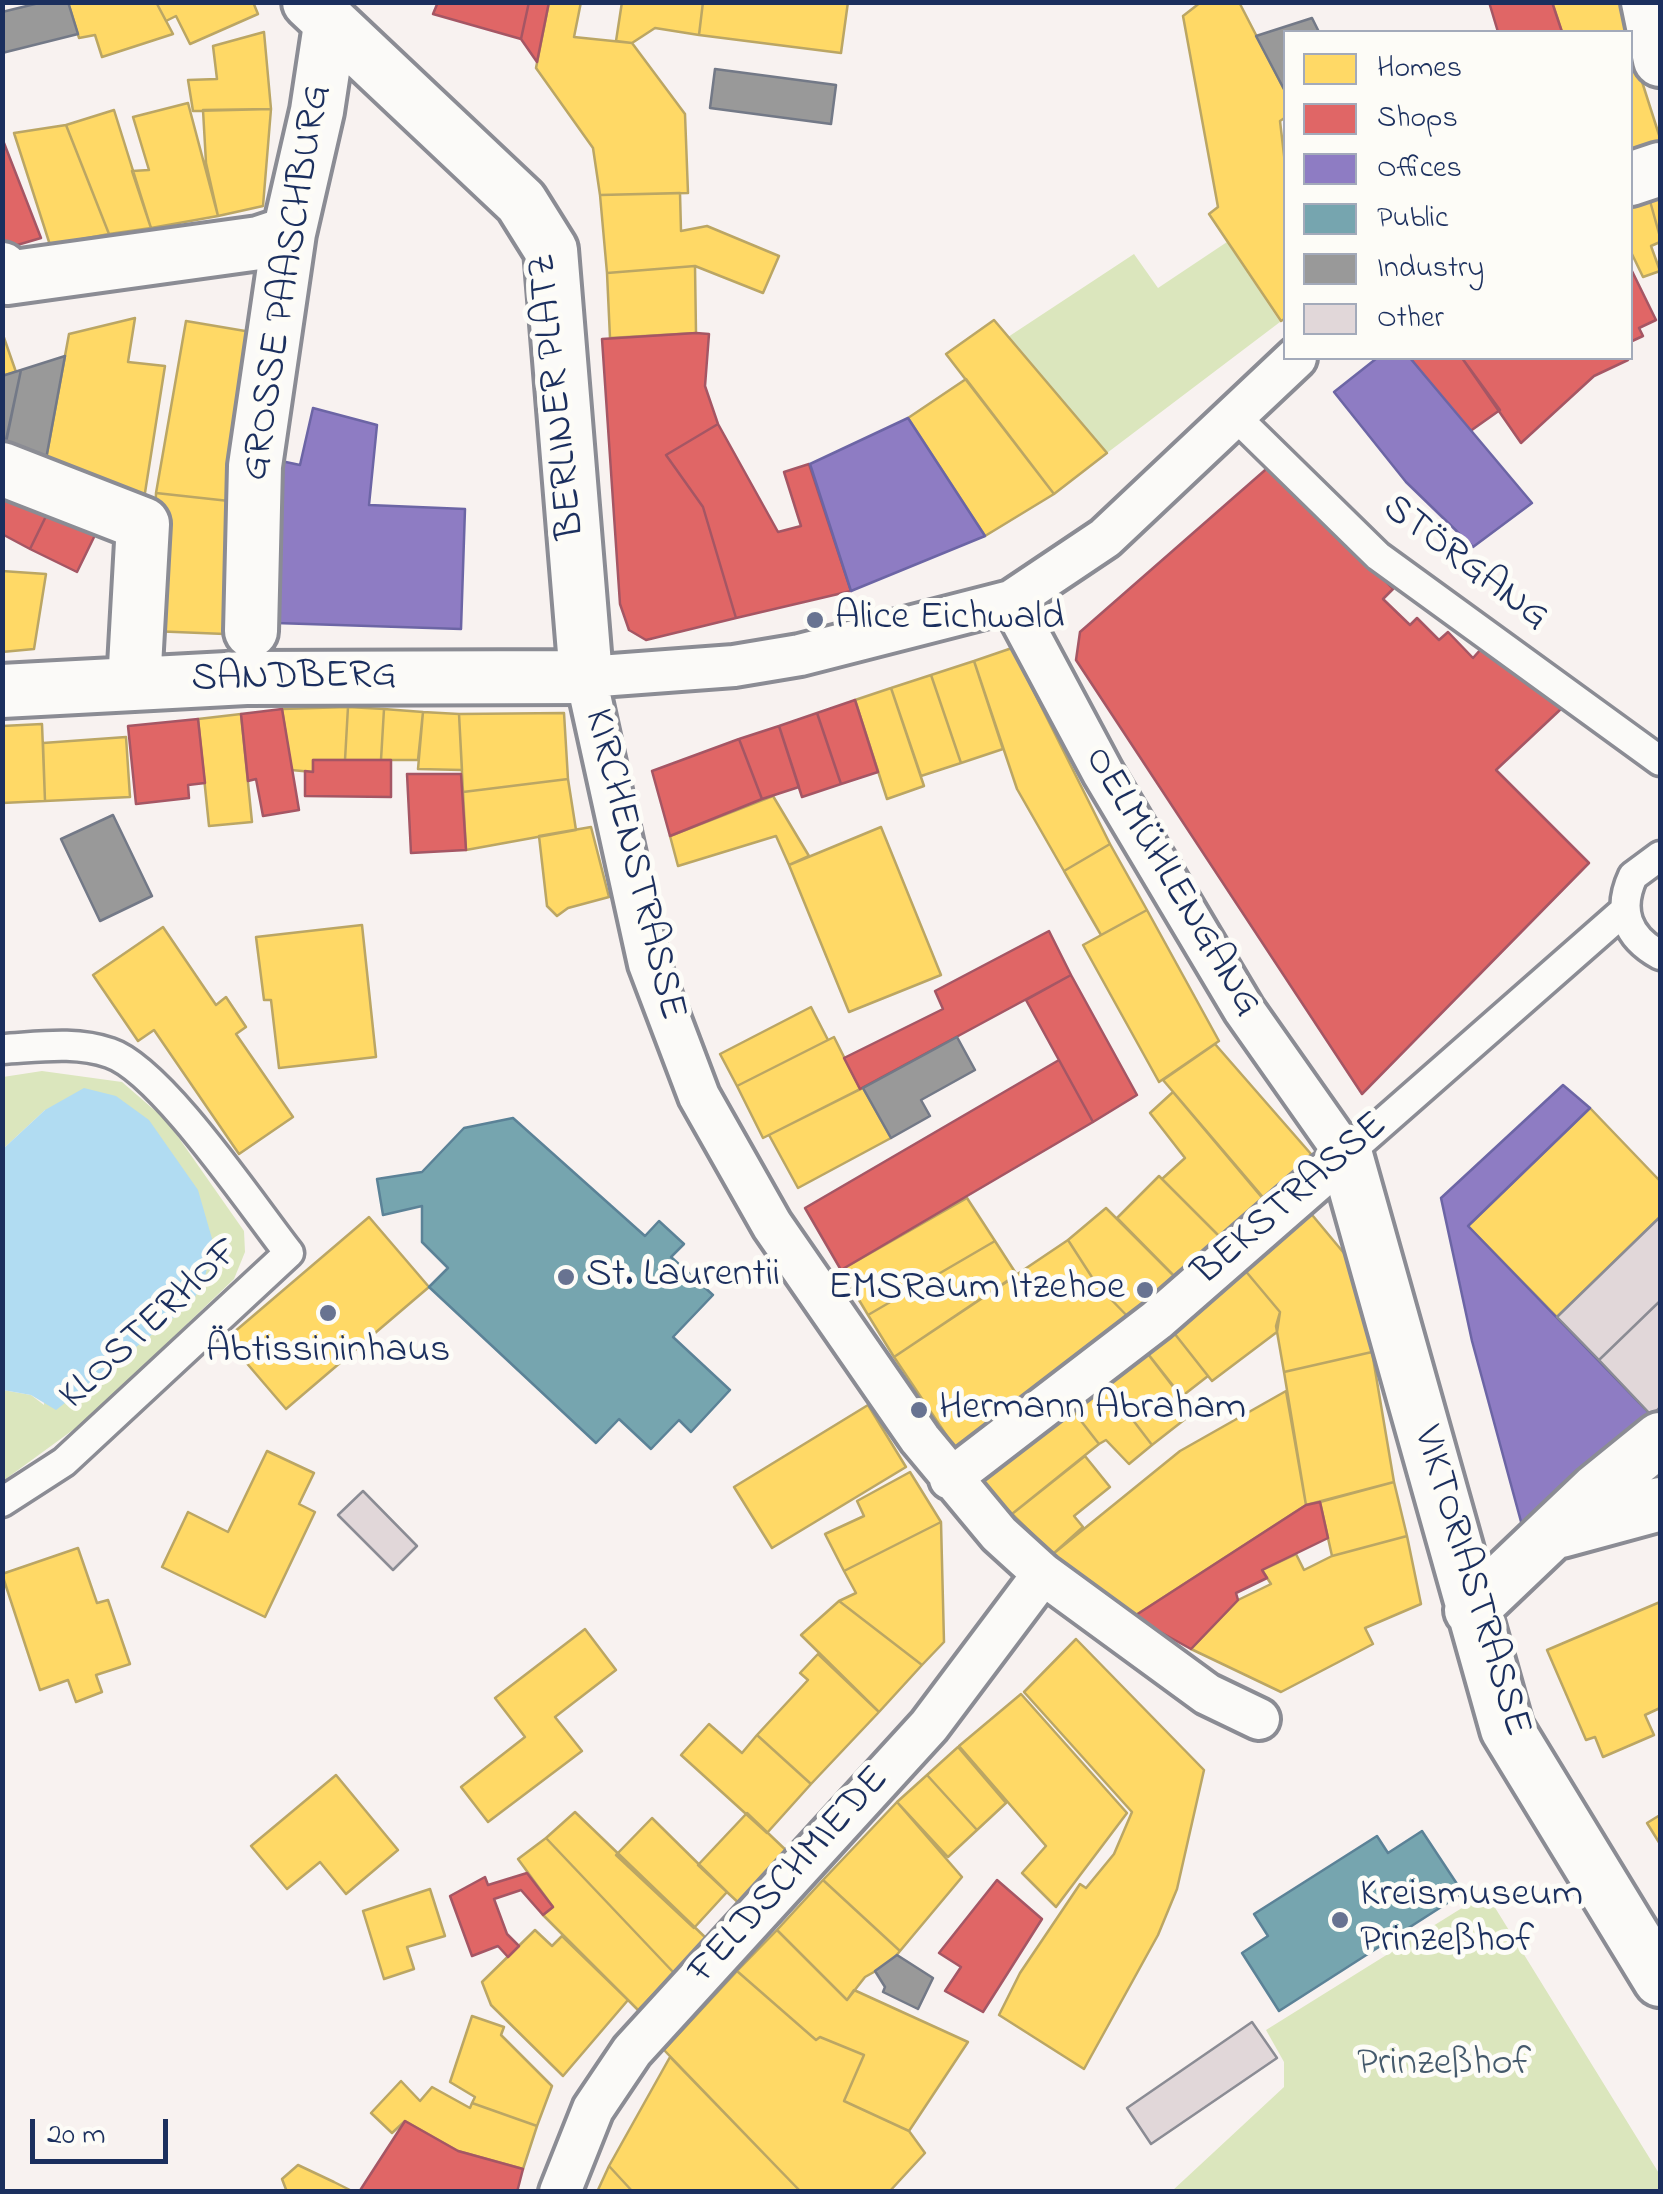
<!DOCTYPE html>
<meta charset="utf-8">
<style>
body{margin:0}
#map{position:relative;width:1663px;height:2194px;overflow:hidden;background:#f8f2f0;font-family:"Indie Flower",sans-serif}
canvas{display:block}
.frame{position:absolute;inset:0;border:5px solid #1b2f5e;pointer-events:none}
.legend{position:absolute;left:1283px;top:30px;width:350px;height:330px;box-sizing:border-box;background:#fdfcf7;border:2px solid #a3aaba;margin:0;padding:12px 18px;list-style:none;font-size:30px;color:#1b2f5e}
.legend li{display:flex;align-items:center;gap:20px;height:50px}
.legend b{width:50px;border:2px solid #a3aaba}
.scale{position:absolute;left:30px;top:2119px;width:138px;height:45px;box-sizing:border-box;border:5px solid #1b2f5e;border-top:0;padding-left:12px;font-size:30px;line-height:35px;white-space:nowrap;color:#1b2f5e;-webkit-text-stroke:8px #fdfcf7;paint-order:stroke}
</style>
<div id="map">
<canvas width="1663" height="2194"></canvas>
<div class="frame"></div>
<ul class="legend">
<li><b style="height:28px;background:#ffd966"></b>Homes</li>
<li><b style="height:28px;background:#e06666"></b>Shops</li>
<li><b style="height:28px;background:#8e7cc3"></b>Offices</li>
<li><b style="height:28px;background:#76a5af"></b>Public</li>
<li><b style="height:28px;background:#999"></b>Industry</li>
<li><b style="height:28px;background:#e1d7d9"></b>Other</li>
</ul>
<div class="scale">20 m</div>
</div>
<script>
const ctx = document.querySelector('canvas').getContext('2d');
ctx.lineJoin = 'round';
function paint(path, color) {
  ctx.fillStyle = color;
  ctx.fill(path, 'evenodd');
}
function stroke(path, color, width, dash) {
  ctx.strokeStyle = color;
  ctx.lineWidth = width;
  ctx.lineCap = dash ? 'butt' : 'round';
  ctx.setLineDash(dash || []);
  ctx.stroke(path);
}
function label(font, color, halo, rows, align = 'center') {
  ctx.font = font + ' "Indie Flower",sans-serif';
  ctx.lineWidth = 10;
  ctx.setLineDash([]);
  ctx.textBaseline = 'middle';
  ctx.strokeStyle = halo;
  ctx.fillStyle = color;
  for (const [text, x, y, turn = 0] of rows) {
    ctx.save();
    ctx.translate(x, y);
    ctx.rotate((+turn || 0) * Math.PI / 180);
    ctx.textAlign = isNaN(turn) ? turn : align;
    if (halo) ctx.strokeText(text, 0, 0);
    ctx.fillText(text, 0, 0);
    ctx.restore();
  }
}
paint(new Path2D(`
 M1227,242L1280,322L1107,453L1008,337L1134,254L1158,288Z
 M42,1071L122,1082L167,1121L244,1231L245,1252L234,1279L88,1419L3,1481V1390L31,1395L44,1405L45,1110L3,1149V1077Z
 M1486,1893L1660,2175V2191H1172L1284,2087V2062L1266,2030Z`), '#dbe6bd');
paint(new Path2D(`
 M84,1088L116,1096L149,1120L198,1190L213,1242L205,1277L192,1303L56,1410L31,1395L3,1390V1149L45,1110Z`), '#b1dcf2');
const homes = new Path2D(`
 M68,2H156L173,34L102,57L95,35L79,38Z
 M156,2H253L258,14L190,44L176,16L166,21Z
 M549,2H581L574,37L632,43L685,114L688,193L600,195L593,148L536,68Z
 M622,2H703L699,35L655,28L632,43L616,41Z
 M703,2H848L841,53L699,35Z
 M1201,2H1239L1286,93V117L1280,121L1286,172V318L1281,321L1209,214L1218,207L1183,16Z
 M1552,2H1623L1629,32H1562Z
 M264,32L271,109L193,111L188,80L217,79L213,46Z
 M1630,44L1660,138V143L1630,152Z
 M188,103L218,216L151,228L132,171L149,170L133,117Z
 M271,109L263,206L218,216L206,163L203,110Z
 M114,110L151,228L109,234L66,125Z
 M66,125L109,234L50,245L14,133Z
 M680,193L681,231L707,226L779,256L763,293L695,266L607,273L600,195Z
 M1660,198V237L1650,201Z
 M1650,201L1660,237V242L1651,246L1660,271L1643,277L1630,250V208Z
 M695,266L696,333L610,338L607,273Z
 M135,318L128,362L165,366L144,499L44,470L69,334Z
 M994,320L1107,453L1054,494L946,354Z
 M186,321L257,333L229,501L156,493Z
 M2,332L16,372L2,376Z
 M966,379L1054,494L985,536L908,418Z
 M156,493L229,501L225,634L151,631Z
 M2,571L46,574L34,649L2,652Z
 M1012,648L1110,844L1064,871L1017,789L974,661Z
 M974,661L1003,749L961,763L931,675Z
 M931,675L961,763L921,776L891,688Z
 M891,688L924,786L887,799L855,700Z
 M348,707L384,709L381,760H345Z
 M348,707L345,760H313V772L291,770L282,709Z
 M384,709L423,712L418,760H381Z
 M423,712L459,714L462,770L418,769Z
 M564,713L568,779L463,792L459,714Z
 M241,714L252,822L209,826L198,719Z
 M42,724L45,801L2,803V726Z
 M126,737L130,797L45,801L43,743Z
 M568,779L576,830L466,850L463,792Z
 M773,796L809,856L789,865L776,836L678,866L670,836Z
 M591,827L609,897L568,908L557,916L547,906L539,836Z
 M881,827L941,975L849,1012L789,865Z
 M1110,844L1147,910L1101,935L1064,871Z
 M1147,910L1219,1041L1159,1082L1083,945Z
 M362,925L376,1057L279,1068L271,1000H264L256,937Z
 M163,927L216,1005L226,997L246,1027L236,1034L293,1117L239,1154L154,1030L138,1041L93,975Z
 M811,1007L828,1040L737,1086L720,1054Z
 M834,1037L860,1089L763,1138L737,1086Z
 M1215,1044L1311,1154L1267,1202L1163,1080Z
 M863,1088L891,1138L798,1188L769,1135Z
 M1173,1092L1264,1200L1224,1241L1162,1179L1185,1158L1150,1113Z
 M1590,1108L1660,1181V1217L1557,1317L1468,1226Z
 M1159,1176L1224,1241L1181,1283L1117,1218Z
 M967,1198L995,1241L868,1315L841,1270Z
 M1303,1204L1358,1270L1372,1352L1284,1372L1276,1326L1280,1312L1238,1262Z
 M1106,1208L1181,1283L1135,1324L1097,1285L1068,1240Z
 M369,1217L429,1287L286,1409L226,1339Z
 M1068,1240L1097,1285L1135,1324L959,1454L894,1357Z
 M995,1241L1017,1275L894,1357L868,1315Z
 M1238,1262L1280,1312L1277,1332L1212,1381L1167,1324Z
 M1167,1324L1208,1376L1181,1397L1141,1345Z
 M1141,1345L1186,1402L1190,1399L1198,1409L1152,1445L1100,1377Z
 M1372,1352L1394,1482L1306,1505L1284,1372Z
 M1100,1377L1152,1445L1129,1464L1106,1440L1099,1444L1067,1403Z
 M1286,1391L1306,1505L1133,1617L1053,1554L1180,1451Z
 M1067,1403L1099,1444L1012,1514L974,1477Z
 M868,1405L906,1467L772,1548L734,1487Z
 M267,1451L314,1473L299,1504L315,1512L265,1617L162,1567L188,1512L228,1532Z
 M1085,1456L1110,1487L1074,1516L1083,1527L1053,1554L1012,1514Z
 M910,1472L941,1522L844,1571L825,1534L864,1516L857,1501Z
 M1394,1482L1407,1536L1332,1556L1320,1502Z
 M941,1522L944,1642L922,1665L839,1601L856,1593L844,1571Z
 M1407,1536L1421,1604L1365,1628L1373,1644L1281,1692L1191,1649L1238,1600L1271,1584L1262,1570L1296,1554L1304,1570L1332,1556Z
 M78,1548L97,1603L108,1600L130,1664L96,1675L102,1692L76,1702L68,1680L40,1690L2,1574Z
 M839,1601L922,1665L879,1712L801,1635Z
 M1660,1602V1708L1645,1715L1654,1735L1603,1757L1595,1737L1586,1740L1547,1650Z
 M585,1629L616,1670L555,1717L582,1751L488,1822L461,1787L525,1737L495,1698Z
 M1076,1639L1204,1770L1177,1889L1158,1935L1084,2069L999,2015L1020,1973L1080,1884L1086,1888L1114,1854L1132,1812L1024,1692Z
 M818,1654L879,1712L811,1784L757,1735L808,1680L800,1673Z
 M1021,1694L1127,1813L1056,1907L1022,1873L1046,1846L959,1746Z
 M709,1724L742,1753L757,1735L811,1784L767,1833L681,1755Z
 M958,1747L1006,1803L977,1830L927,1775Z
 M336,1775L398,1850L346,1894L320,1862L287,1889L251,1846Z
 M927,1775L977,1830L948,1857L897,1802Z
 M897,1802L962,1877L900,1951L823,1880Z
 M575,1812L708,1940L674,1973L546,1838Z
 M747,1813L791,1855L743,1907L698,1865Z
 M1660,1815V1844L1647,1823Z
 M652,1818L727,1892L694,1928L616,1855Z
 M546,1838L674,1973L638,2010L543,1915L553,1907L518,1859Z
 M823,1880L900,1951L890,1963L865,1977L847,2000L777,1930Z
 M430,1889L445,1936L407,1947L414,1969L384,1979L363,1911Z
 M535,1930L552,1946L562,1936L628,2000L563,2076L491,2005L482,1982Z
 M777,1930L847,2000L854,1990L968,2042L909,2131L844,2101L864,2055L820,2037L816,2040L737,1971Z
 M737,1971L816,2040L820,2037L864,2055L844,2101L909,2131L925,2153L889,2192H801L664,2050Z
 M472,2016L504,2027L501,2035L552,2086L537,2126L472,2103L475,2097L450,2082Z
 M670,2057L801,2192H633L609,2166Z
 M401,2081L420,2101L432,2087L470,2108L472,2103L537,2126L523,2169L458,2151L405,2121L392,2133L371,2113Z
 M298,2165L334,2182L354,2192H287L282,2179Z
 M609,2166L633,2192H597Z`);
paint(homes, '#ffd966');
stroke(homes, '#bba664', 2.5);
const shops = new Path2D(`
 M438,2H529L521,39L433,14Z
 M529,2H549L537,62L521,39Z
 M1489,2H1552L1562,32H1498Z
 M4,143L41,238L7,248L2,240Z
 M1630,267L1656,320L1639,328L1643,336L1630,342Z
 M696,333L709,334L705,386L718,424L666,455L703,507L736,618L646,640L629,630L620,604L602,339Z
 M1410,358H1462L1500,410L1469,432Z
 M1462,358H1627L1628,360L1594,376L1521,443Z
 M718,424L778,532L801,526L784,472L809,464L851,591L736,618L703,507L666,455Z
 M1272,464L1393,589L1383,599L1410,625L1417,618L1439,640L1448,632L1473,658L1481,649L1562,708L1496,770L1589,863L1362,1094L1076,660L1080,632Z
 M2,488L50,508L30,549L2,534Z
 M50,508L97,531L77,572L30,549Z
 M855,700L878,772L841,784L817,713Z
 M282,709L299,810L263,816L256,779L248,781L241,714Z
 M817,713L841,784L802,797L779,726Z
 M198,719L205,783L188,785L189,798L136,804L128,726Z
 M779,726L799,787L762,799L739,739Z
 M739,739L762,799L670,836L652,771Z
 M313,760H391V797L305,796V771L313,772Z
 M407,774H461L466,850L411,853Z
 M1049,931L1071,975L860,1089L844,1058L943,1009L935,991Z
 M1071,975L1137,1095L1093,1122L1026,1000Z
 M1059,1060L1093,1122L841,1270L805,1208Z
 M1320,1502L1328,1538L1262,1570L1267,1578L1236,1593L1238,1600L1191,1649L1133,1617L1306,1505Z
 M527,1873L553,1907L543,1915L521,1890L494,1899L507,1934L519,1946L508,1957L498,1946L472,1956L450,1896L485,1877L488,1885Z
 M997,1880L1042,1919L983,2012L945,1991L961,1967L939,1953Z
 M405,2121L458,2151L523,2169L517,2192H359Z`);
paint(shops, '#e06666');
stroke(shops, '#a55664', 2.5);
const offices = new Path2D(`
 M1377,358H1410L1532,503L1473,547L1470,544L1406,482L1334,392Z
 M313,408L377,425L369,505L465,509L461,629L276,623L281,461L300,465Z
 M908,418L985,536L851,591L810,464Z
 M1563,1085L1590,1108L1468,1226L1652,1416L1523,1529L1472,1341L1441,1198Z`);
paint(offices, '#8e7cc3');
stroke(offices, '#6c65a5', 2.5);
const public = new Path2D(`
 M513,1118L645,1236L659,1221L684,1244L671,1257L713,1295L673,1337L730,1390L691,1432L679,1420L651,1449L619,1419L596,1443L429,1287L448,1268L422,1242V1206L383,1215L377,1179L422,1172L464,1128Z
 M1422,1831L1463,1893L1279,2011L1242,1953L1268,1936L1254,1914L1377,1836L1388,1853Z`);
paint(public, '#76a5af');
stroke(public, '#5b8297', 2.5);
const industry = new Path2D(`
 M43,2H68L78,34L2,53V12Z
 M1312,18L1319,32H1286V93L1256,36Z
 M715,69L836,85L831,124L710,108Z
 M65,356L44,470L4,452L21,370Z
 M21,370L6,440L2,439V376Z
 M113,815L152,896L100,921L61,839Z
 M957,1037L975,1070L921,1100L930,1116L891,1138L863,1088Z
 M897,1955L933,1978L918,2009L883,1992L885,1987L875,1971Z`);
paint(industry, '#999');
stroke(industry, '#737987', 2.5);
const building = new Path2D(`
 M1660,1217V1301L1599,1360L1557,1317Z
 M1660,1301V1407L1652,1416L1599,1360Z
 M363,1491L417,1546L393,1570L338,1515Z
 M1252,2022L1277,2058L1151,2144L1127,2108Z`);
paint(building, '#e1d7d9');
stroke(building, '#8b8c94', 2.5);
const service = new Path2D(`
 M1234,415L1378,556L1660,761
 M1660,856L1633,876C1617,910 1627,937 1660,955
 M2,1049C39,1047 75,1041 110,1053C161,1070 252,1206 289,1253L64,1462L2,1502
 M1346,1155L1624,911`);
const pedestrian = new Path2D(`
 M950,1479L1157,1320L1346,1155L1244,1010L1103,773L1011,601
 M1259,1719L1207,1694L1043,1574L999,1534L920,1439L772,1225L699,1096L649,964L586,677L734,666L800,655L1011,601L1105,538L1296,358
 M560,2192L593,2109L632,2051L929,1726L1043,1574`);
const minor = new Path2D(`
 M1648,2L1660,60
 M1630,179L1660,169
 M2,269L7,278L259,243L289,233
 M2,469L143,524L134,684
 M251,631L255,466L289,233L317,111L330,25
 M2,691L246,678L586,677L551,250L521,202L309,2
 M1346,1155L1507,1729L1660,1980
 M1561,1531L1660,1504
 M1471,1610L1596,1491L1660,1439`);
stroke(service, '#8b8c94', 35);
stroke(pedestrian, '#8b8c94', 48);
stroke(minor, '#8b8c94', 60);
stroke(service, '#fbfaf8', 28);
stroke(pedestrian, '#fbfaf8', 40);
stroke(minor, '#fbfaf8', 52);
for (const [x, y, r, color] of [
 [815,620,10,"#687391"],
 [566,1277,10,"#687391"],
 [1145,1290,10,"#687391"],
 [328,1313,10,"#687391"],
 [919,1410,10,"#687391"],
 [1340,1920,10,"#687391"]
]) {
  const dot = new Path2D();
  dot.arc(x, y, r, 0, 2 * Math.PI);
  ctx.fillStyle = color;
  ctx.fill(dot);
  stroke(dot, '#fdfcf7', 4);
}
label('40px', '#1b2f5e', '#fdfcf7', [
 ["GROSSE PAASCHBURG",289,283,-81],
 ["BERLINER PLATZ",560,396,-96],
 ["STÖRGANG",1464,565,37],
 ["SANDBERG",294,680,-1],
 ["KIRCHENSTRASSE",632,865,76],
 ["OELMÜHLENGANG",1170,883,59],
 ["BEKSTRASSE",1292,1201,-41],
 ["KLOSTERHOF",152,1326,-43],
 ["VIKTORIASTRASSE",1469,1582,73],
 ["FELDSCHMIEDE",791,1877,-48]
]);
label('40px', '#1b2f5e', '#fdfcf7', [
 ["Alice Eichwald",835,620],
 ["St. Laurentii",586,1277],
 ["EMSRaum Itzehoe",1125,1290,"right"],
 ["Äbtissininhaus",328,1353,"center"],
 ["Hermann Abraham",939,1410],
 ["Kreismuseum",1360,1897],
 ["Prinzeßhof",1360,1943]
], 'left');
label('40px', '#455a6c', '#fdfcf7', [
 ["Prinzeßhof",1444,2066]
]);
</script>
